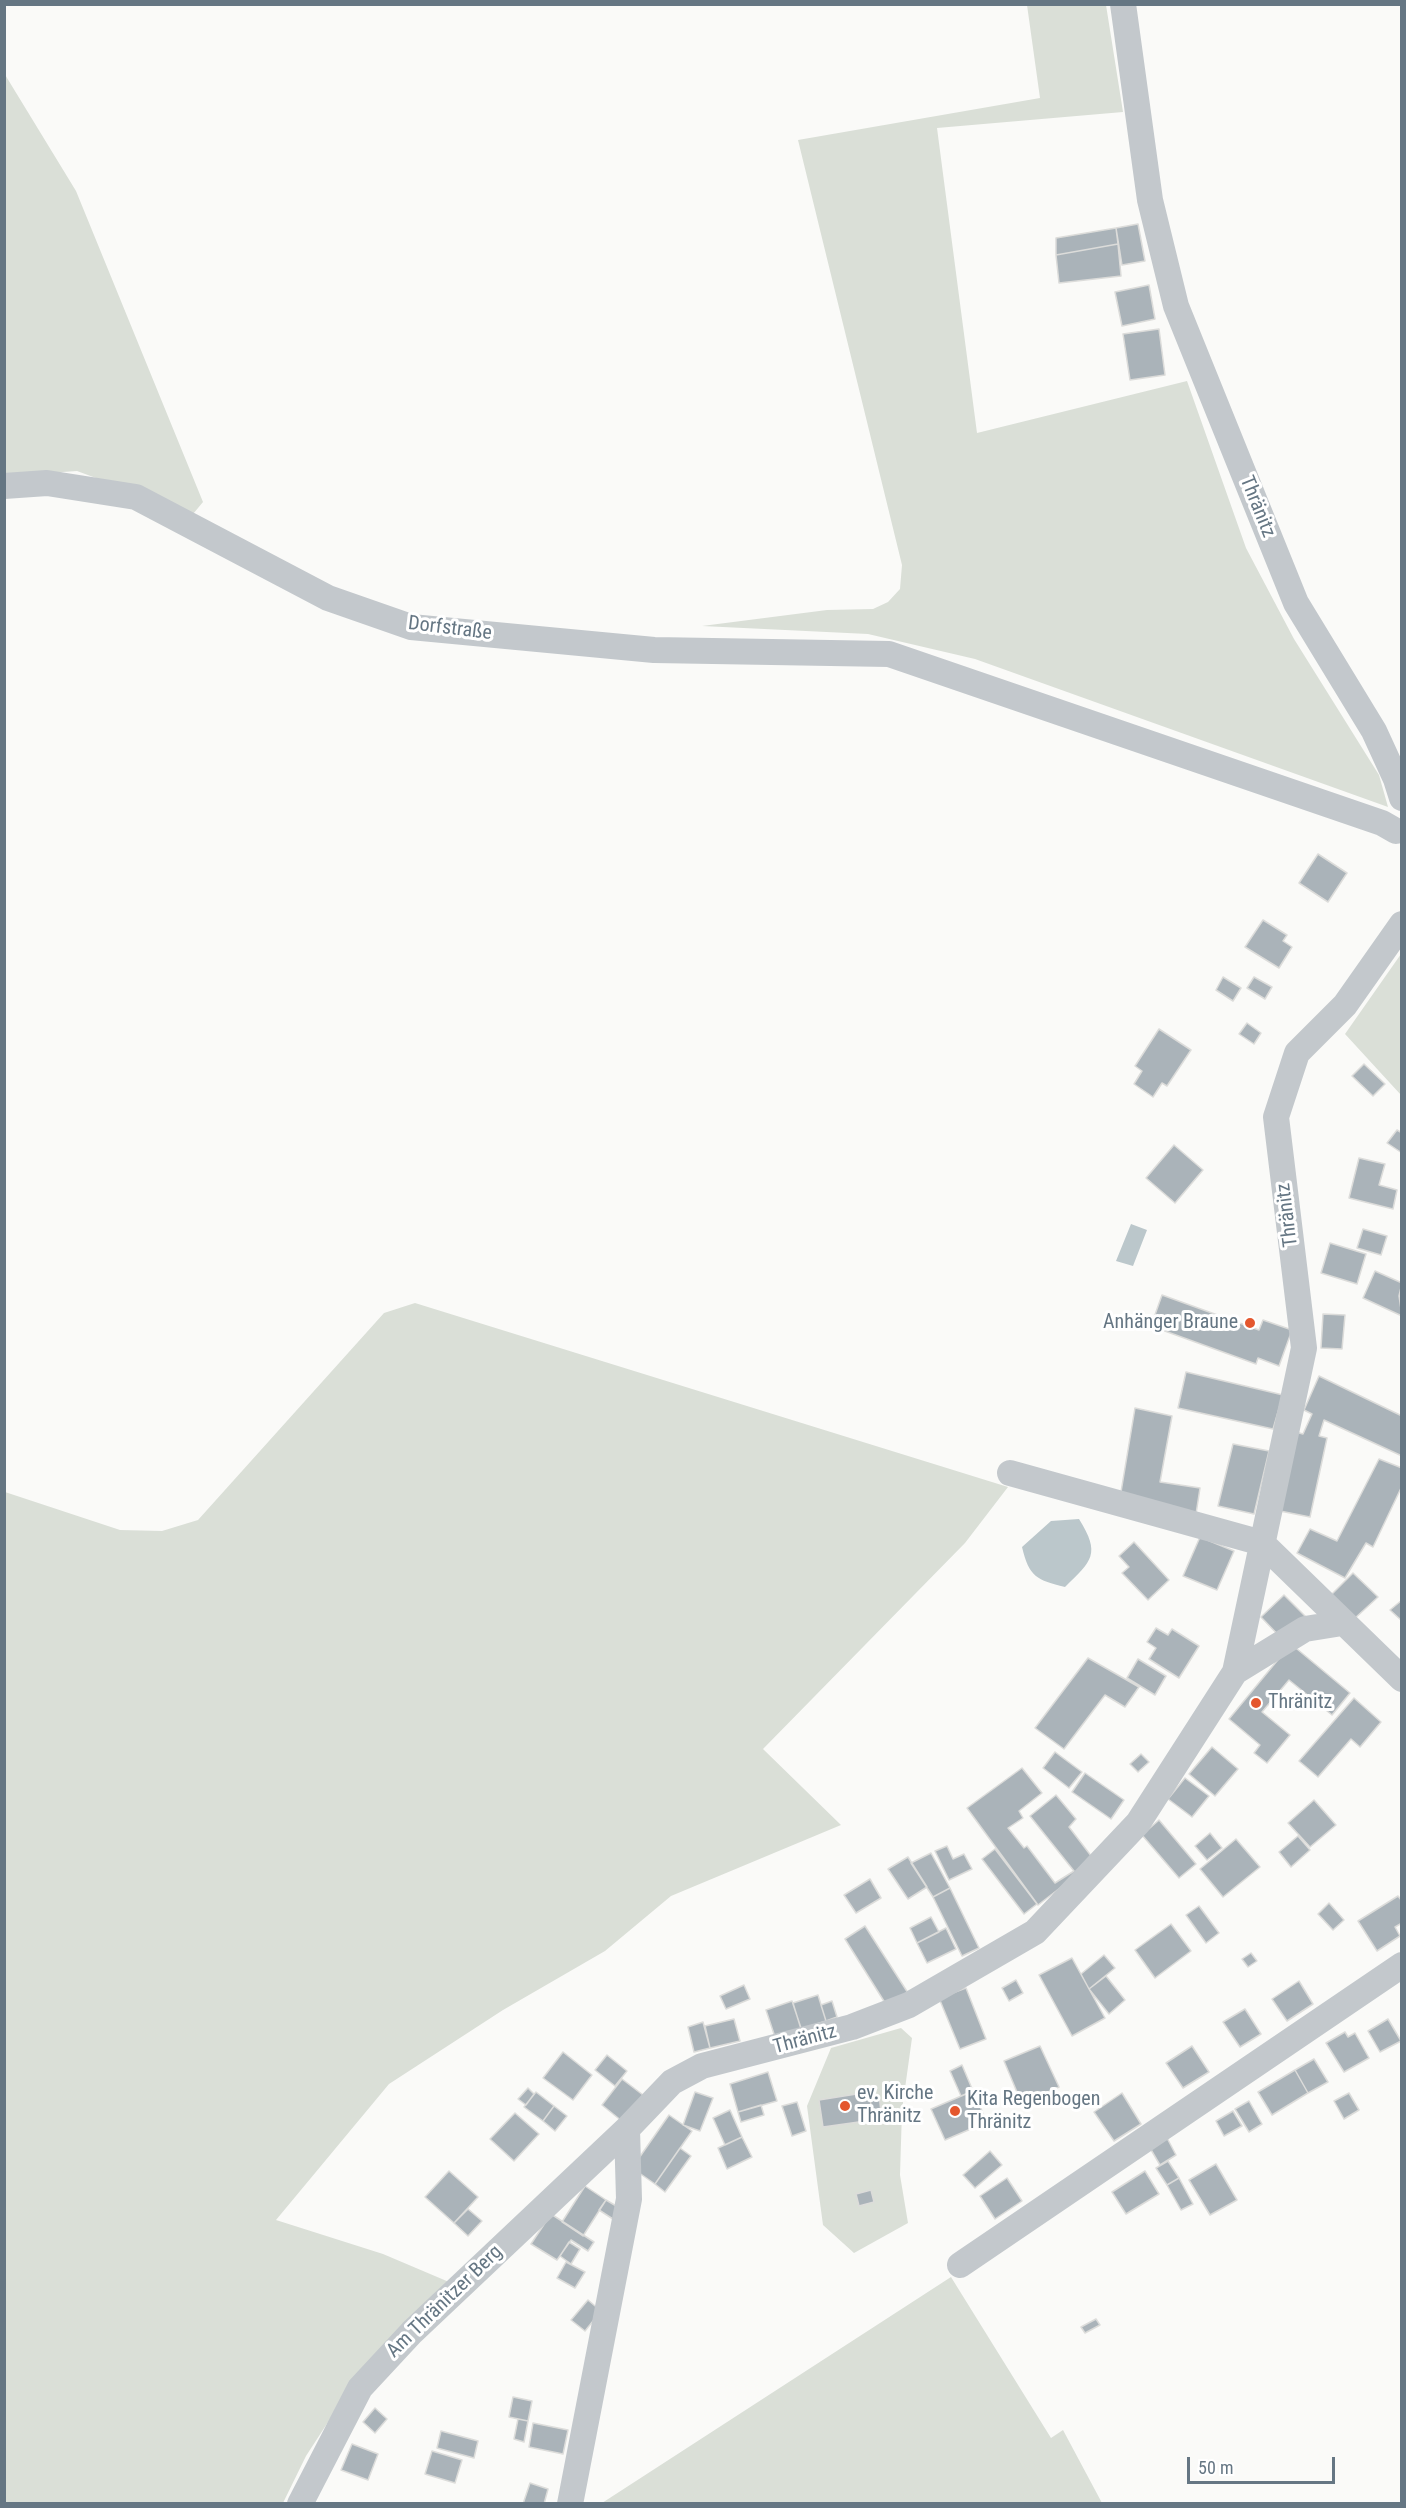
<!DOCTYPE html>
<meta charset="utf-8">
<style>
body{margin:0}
#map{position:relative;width:1406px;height:2508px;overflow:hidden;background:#fafaf8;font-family:"Roboto Condensed",sans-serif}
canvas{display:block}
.frame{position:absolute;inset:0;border:6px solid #657683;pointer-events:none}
.scale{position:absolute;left:1187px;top:2457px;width:148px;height:27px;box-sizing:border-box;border:3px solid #657683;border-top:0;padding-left:8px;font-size:18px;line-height:21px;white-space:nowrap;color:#657683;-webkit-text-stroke:4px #fff;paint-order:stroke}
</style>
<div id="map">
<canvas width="1406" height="2508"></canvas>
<div class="frame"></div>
<div class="scale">50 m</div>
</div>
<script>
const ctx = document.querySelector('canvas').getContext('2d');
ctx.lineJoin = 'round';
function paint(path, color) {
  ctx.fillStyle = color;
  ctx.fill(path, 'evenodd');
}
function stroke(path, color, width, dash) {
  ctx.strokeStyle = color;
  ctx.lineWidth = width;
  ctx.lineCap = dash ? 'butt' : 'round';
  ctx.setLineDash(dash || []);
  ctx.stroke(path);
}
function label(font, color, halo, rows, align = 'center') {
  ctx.font = font + ' "Roboto Condensed",sans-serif';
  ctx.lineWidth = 6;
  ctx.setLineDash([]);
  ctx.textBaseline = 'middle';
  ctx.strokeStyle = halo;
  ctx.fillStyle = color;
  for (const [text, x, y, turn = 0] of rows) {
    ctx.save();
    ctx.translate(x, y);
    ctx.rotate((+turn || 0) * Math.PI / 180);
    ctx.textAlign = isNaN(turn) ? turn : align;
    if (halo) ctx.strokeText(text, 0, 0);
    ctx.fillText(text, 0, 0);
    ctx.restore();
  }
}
paint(new Path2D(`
 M1027,5H1106L1123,112L937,128L977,433L1187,381L1246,548L1294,639L1379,775L1388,807L975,659L868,634L702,626L827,610L873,609L888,602L900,589L902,565L798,140L1040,98Z
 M4,73L76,191L203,502L193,514L77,471L5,476Z
 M1401,954V1095L1345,1034Z
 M415,1303L1008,1487L965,1543L763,1749L841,1825L671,1896L605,1951L503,2010L389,2084L276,2220L383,2254L449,2282L343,2399L306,2456L283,2503L5,2504V1492L120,1530L162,1531L198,1520L384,1313Z
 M901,2028L912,2038L902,2110L900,2175L908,2223L854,2253L823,2225L807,2106L831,2048Z
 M951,2277L1051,2438L1063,2430L1102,2503H602Z`), '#dadfd7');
paint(new Path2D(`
 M1131,1224L1147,1230L1133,1266L1116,1261Z
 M1079,1519C1101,1554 1092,1561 1065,1587C1037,1580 1029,1577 1022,1547L1051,1521Z`), '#bbc7cb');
const building = new Path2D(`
 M1138,224L1145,261L1122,265L1116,228Z
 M1116,228L1118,244L1056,255V238Z
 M1118,244L1121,276L1059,283L1056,255Z
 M1149,285L1155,319L1122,326L1115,292Z
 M1159,329L1165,375L1130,380L1123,334Z
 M1318,854L1347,873L1328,902L1299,883Z
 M1263,920L1287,935L1283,941L1292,947L1279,968L1245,947Z
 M1223,977L1241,988L1233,1001L1216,990Z
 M1254,977L1272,987L1265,999L1247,988Z
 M1247,1023L1261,1033L1254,1044L1239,1034Z
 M1159,1029L1191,1050L1167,1086L1162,1083L1153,1097L1134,1084L1142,1071L1135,1066Z
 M1364,1064L1385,1084L1373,1096L1352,1076Z
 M1397,1130L1402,1133V1153L1387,1143Z
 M1174,1145L1203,1170L1175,1203L1146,1178Z
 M1359,1158L1385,1164L1379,1185L1397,1190L1393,1209L1349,1198Z
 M1363,1229L1387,1236L1381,1255L1357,1248Z
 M1330,1243L1366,1254L1357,1284L1321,1273Z
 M1375,1271L1402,1283L1399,1296L1402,1316L1363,1298Z
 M1162,1295L1259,1330L1263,1320L1292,1330L1279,1366L1258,1358L1256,1364L1151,1326Z
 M1323,1314L1345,1315L1342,1349L1321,1348Z
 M1186,1372L1283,1395L1273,1429L1178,1408Z
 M1319,1376L1402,1416V1456L1324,1420L1319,1436L1327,1438L1310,1517L1275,1510L1292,1431L1303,1434L1312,1414L1304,1410Z
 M1135,1408L1172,1416L1160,1482L1200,1488L1196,1514L1120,1498Z
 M1233,1444L1269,1451L1254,1514L1218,1506Z
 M1379,1459L1402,1468V1486L1373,1547L1366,1543L1345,1578L1297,1553L1310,1529L1337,1541Z
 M1200,1537L1234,1551L1217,1590L1183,1576Z
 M1134,1542L1169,1580L1148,1600L1122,1573L1129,1567L1119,1556Z
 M1353,1573L1378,1597L1354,1619L1330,1596Z
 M1284,1595L1308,1619L1284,1641L1261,1617Z
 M1402,1600V1621L1390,1610Z
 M1156,1628L1168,1635L1172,1629L1199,1646L1179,1678L1149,1659L1156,1648L1147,1642Z
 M1291,1644L1350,1693L1332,1715L1289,1680L1262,1712L1290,1735L1267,1763L1254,1753L1260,1745L1229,1719Z
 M1088,1658L1139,1687L1125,1707L1105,1695L1064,1749L1035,1728Z
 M1138,1659L1166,1676L1155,1695L1127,1678Z
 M1354,1698L1381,1722L1360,1747L1351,1739L1318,1777L1299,1761Z
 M1212,1747L1238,1769L1215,1796L1189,1774Z
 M1055,1752L1082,1772L1069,1788L1043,1768Z
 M1141,1754L1149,1762L1138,1772L1130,1764Z
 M1022,1768L1042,1793L1019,1811L1023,1818L1008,1828L1024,1848L1027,1846L1055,1883L1074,1871L1030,1816L1056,1795L1076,1819L1069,1827L1095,1861L1038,1905L967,1808Z
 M1085,1773L1124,1800L1111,1819L1072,1792Z
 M1185,1778L1209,1796L1192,1817L1168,1799Z
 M1314,1800L1336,1825L1310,1847L1288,1823Z
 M1159,1820L1196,1864L1179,1878L1142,1835Z
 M1210,1833L1222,1848L1207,1860L1195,1846Z
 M1298,1836L1310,1850L1291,1867L1279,1852Z
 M1236,1839L1260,1867L1223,1897L1200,1869Z
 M947,1846L953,1859L964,1854L972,1869L949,1880L935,1851Z
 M995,1849L1037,1904L1024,1914L982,1859Z
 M931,1853L950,1888L933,1897L911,1863Z
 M908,1857L927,1887L908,1899L888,1869Z
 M870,1879L881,1898L856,1913L844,1895Z
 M950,1888L979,1948L962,1956L933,1897Z
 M1398,1896L1402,1901V1923L1395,1927L1400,1936L1377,1951L1358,1921Z
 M1329,1903L1344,1920L1333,1930L1318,1914Z
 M1199,1906L1219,1933L1206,1943L1186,1915Z
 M931,1917L939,1932L917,1943L910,1928Z
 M1171,1924L1191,1951L1155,1978L1135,1950Z
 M865,1926L908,1993L887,2006L845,1939Z
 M946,1928L956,1949L927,1963L917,1943Z
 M1251,1953L1257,1961L1248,1967L1242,1959Z
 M1104,1955L1115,1968L1089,1989L1081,1974Z
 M1072,1958L1105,2018L1072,2036L1039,1975Z
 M1106,1976L1125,2000L1109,2014L1089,1989Z
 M1016,1980L1023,1993L1009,2001L1002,1988Z
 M1299,1981L1313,2004L1287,2021L1272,1999Z
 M744,1985L750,1999L726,2009L720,1996Z
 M966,1988L986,2039L960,2049L939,1998Z
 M818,1995L826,2021L801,2029L793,2003Z
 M792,2001L803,2034L777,2043L766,2010Z
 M832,2001L837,2017L826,2021L821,2005Z
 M1245,2009L1261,2034L1240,2047L1223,2022Z
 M734,2019L740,2041L710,2048L705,2026Z
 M1388,2019L1401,2041L1380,2052L1368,2031Z
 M703,2022L710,2048L694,2052L688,2027Z
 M1345,2032L1348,2037L1355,2033L1369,2058L1344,2072L1326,2043Z
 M1040,2046L1059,2087L1022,2104L1004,2061Z
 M1192,2046L1209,2072L1183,2088L1166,2063Z
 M563,2052L592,2075L573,2100L543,2078Z
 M607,2055L627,2071L615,2086L595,2070Z
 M1314,2059L1328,2082L1308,2093L1295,2070Z
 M962,2065L973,2091L961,2096L950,2071Z
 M1295,2070L1308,2093L1272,2115L1258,2092Z
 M768,2072L777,2101L738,2112L730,2084Z
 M622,2079L643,2095L623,2122L602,2105Z
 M528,2088L534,2094L526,2105L518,2099Z
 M973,2091L987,2122L945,2140L931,2109Z
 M536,2092L554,2106L543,2121L524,2107Z
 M695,2092L713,2098L700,2131L683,2125Z
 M869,2092L873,2120L823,2127L819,2100Z
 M1122,2093L1141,2124L1114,2141L1094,2112Z
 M1349,2093L1359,2110L1344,2119L1334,2101Z
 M879,2095L881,2112L872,2113L870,2097Z
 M1249,2101L1262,2124L1249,2132L1235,2109Z
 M797,2102L806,2131L792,2136L782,2106Z
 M761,2105L764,2115L741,2122L738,2112Z
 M554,2106L567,2116L555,2131L543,2121Z
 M730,2110L742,2137L725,2145L713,2118Z
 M1233,2111L1242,2126L1224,2136L1216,2121Z
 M515,2113L539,2134L514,2161L490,2139Z
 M669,2115L692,2131L655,2184L632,2168Z
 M742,2137L752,2157L727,2169L718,2148Z
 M1167,2138L1176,2155L1160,2165L1150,2148Z
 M680,2148L691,2156L665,2192L655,2184Z
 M990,2151L1002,2165L975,2188L963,2175Z
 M1168,2161L1179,2178L1167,2185L1156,2168Z
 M1216,2164L1237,2200L1210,2215L1189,2180Z
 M449,2171L478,2197L454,2223L425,2197Z
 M1145,2171L1159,2194L1126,2214L1112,2192Z
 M1007,2178L1022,2201L995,2219L980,2196Z
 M1179,2178L1193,2204L1181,2210L1167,2185Z
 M585,2186L606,2200L583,2236L562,2222Z
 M871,2190L874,2202L859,2206L856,2194Z
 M606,2200L623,2210L616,2221L599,2210Z
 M468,2209L482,2221L468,2236L454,2223Z
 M551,2214L594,2242L588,2251L571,2240L557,2260L531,2244Z
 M569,2242L580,2249L571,2264L560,2256Z
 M566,2262L585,2272L575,2288L557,2278Z
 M588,2300L601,2311L585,2331L571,2320Z
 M1096,2319L1100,2325L1085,2333L1081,2327Z
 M513,2397L532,2401L528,2421L509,2417Z
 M375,2408L387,2419L375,2433L363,2422Z
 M518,2419L528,2421L524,2442L514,2439Z
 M533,2423L568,2430L563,2454L529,2447Z
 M441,2431L478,2441L474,2458L437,2448Z
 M352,2444L378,2454L368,2480L341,2470Z
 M432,2451L462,2460L455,2483L425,2474Z
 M530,2483L548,2489L544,2504H523Z`);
paint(building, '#aab3b9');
stroke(building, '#dcdcda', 1.5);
stroke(new Path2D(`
 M1123,4L1150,200L1176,306L1296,603L1374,731L1396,779L1402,798
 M4,486L47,483L136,497L328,598L411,627L654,650L889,654L1382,823L1396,831
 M1010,1473L1262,1543L1402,1679
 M1235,1672L1305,1629L1342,1623
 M960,2265L1402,1965
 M300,2504L360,2388L412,2332L627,2129L672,2082L702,2066L852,2027L909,2005L1035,1932L1138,1823L1235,1672L1304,1348L1276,1117L1297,1053L1345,1005L1402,924
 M570,2504L629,2199L627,2129`), '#c3c8cc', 26);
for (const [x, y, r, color] of [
 [1250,1323,6,"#e4572e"],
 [1256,1703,6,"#e4572e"],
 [845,2106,6,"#e4572e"],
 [955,2111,6,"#e4572e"]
]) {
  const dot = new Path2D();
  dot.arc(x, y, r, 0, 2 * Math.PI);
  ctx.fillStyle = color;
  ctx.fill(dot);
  stroke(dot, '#fff', 2);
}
label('20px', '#657683', '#fff', [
 ["Thränitz",1257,507,68],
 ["Dorfstraße",450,629,7],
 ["Thränitz",1288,1215,-97],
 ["Thränitz",805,2040,-15],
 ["Am Thränitzer Berg",445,2302,-44]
]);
label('20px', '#657683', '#fff', [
 ["Anhänger Braune",1238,1323,"right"],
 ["Thränitz",1268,1703],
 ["ev. Kirche",857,2094],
 ["Thränitz",857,2117],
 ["Kita Regenbogen",967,2100],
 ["Thränitz",967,2123]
], 'left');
</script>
